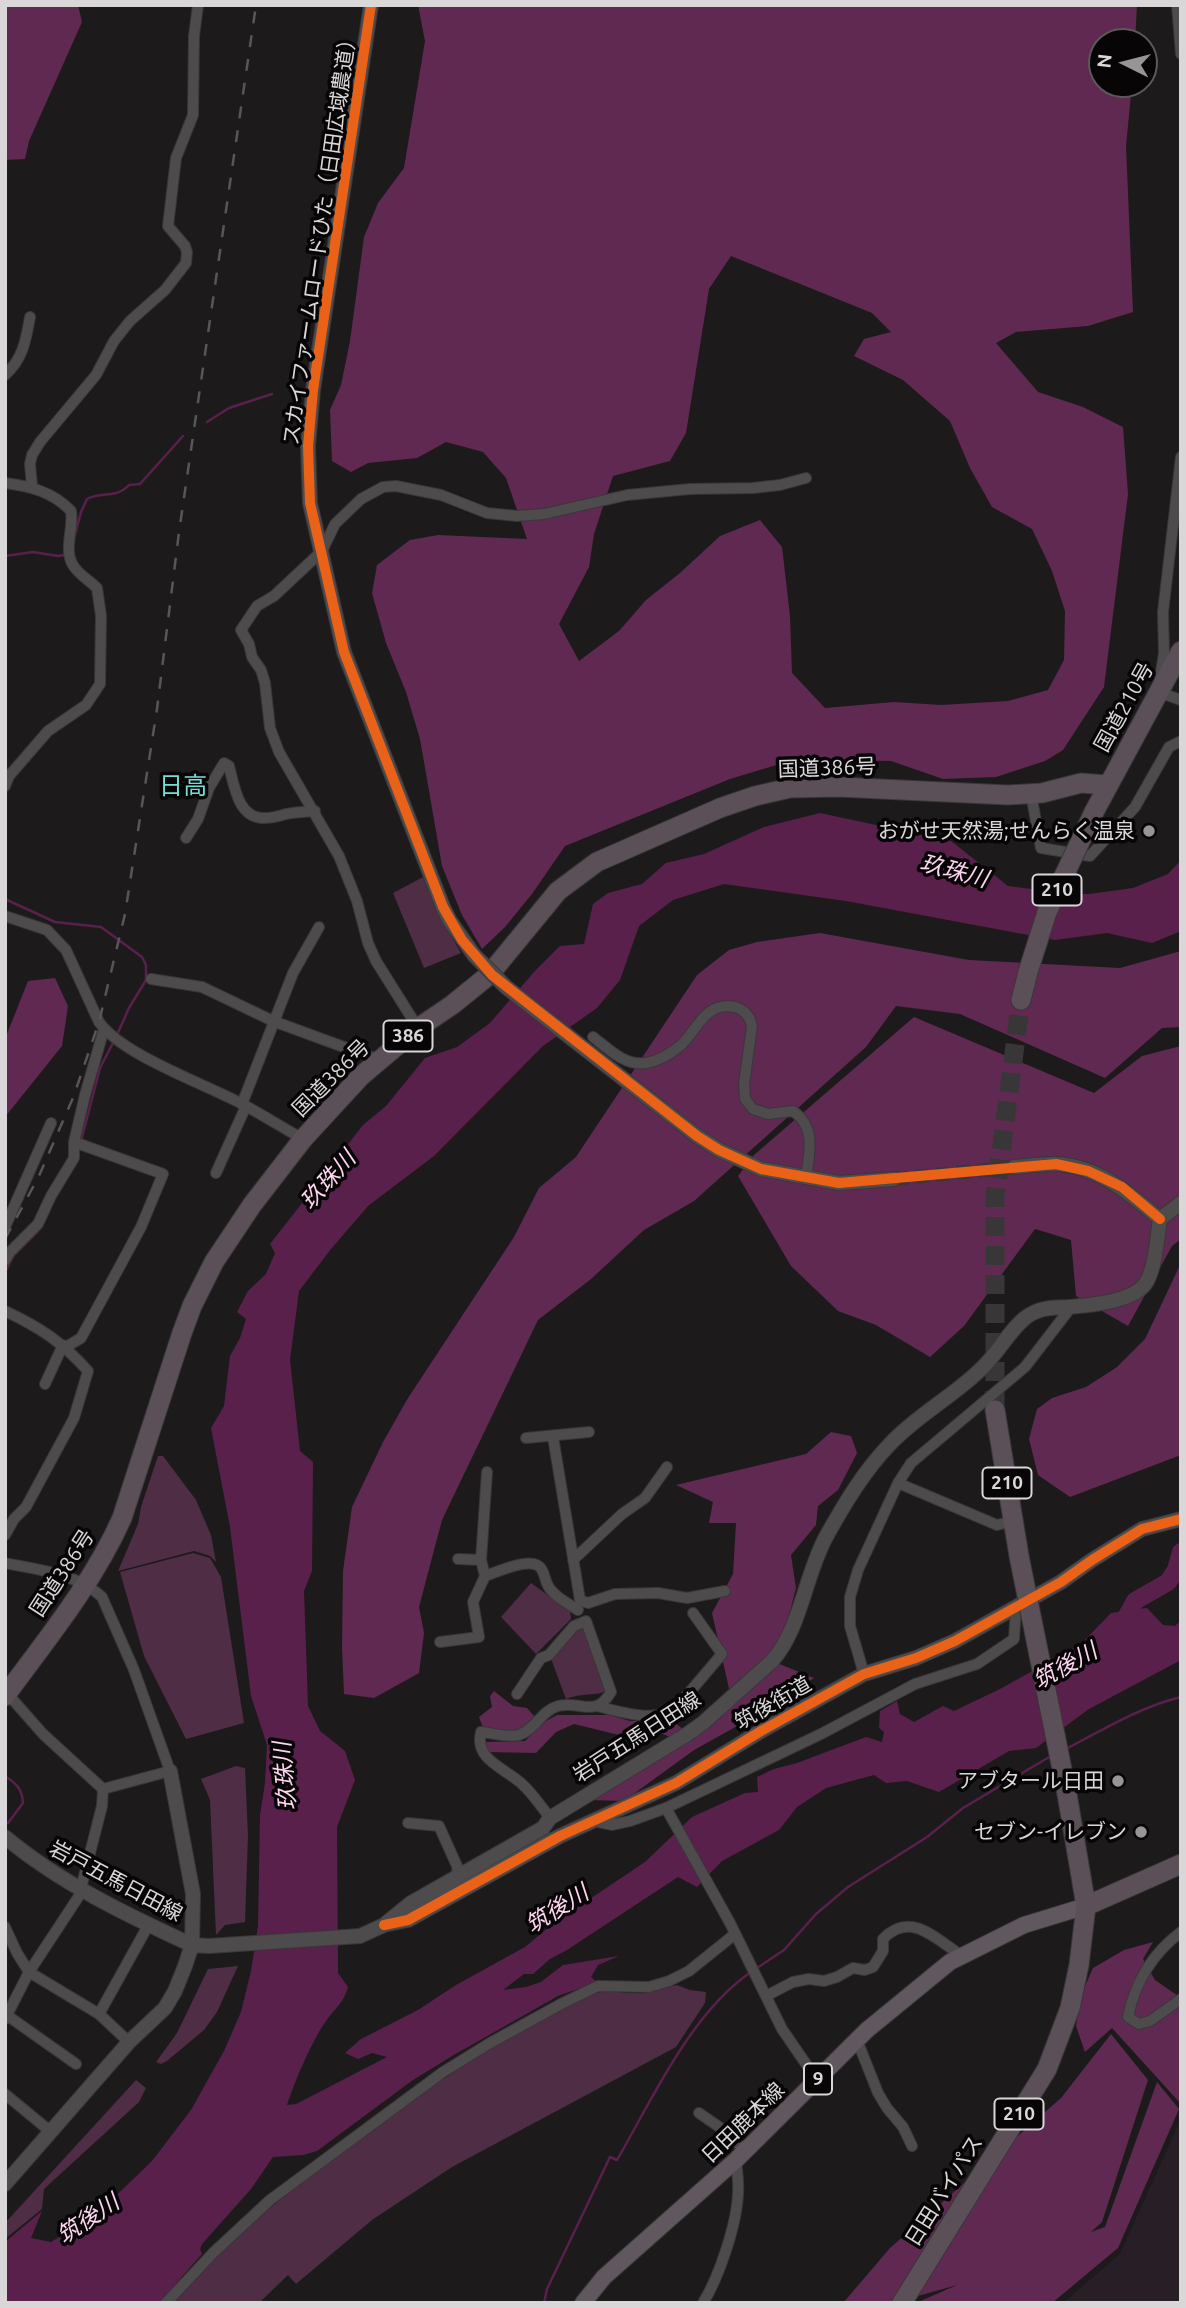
<!DOCTYPE html>
<meta charset="utf-8">
<style>
body{margin:0}
#map{position:relative;width:1186px;height:2308px;overflow:hidden;background:#1d1a1c;font-family:Ubuntu,sans-serif}
canvas{display:block}
.frame{position:absolute;inset:0;border:7px solid #dad7d9;pointer-events:none}
.north{position:absolute;left:1088px;top:28px;width:70px;height:70px;box-sizing:border-box;background:#070506;border:2px solid #5b595a;border-radius:50%;rotate:276deg;font-size:19px;font-weight:700;line-height:28px;text-align:center;color:#dad7d9}
.north::after{content:'';display:block;margin:auto;width:24px;height:32px;background:#989597;clip-path:polygon(50% 0,100% 100%,50% 72%,0 100%)}
</style>
<div id="map">
<canvas width="1186" height="2308"></canvas>
<div class="frame"></div>
<div class="north">N</div>
</div>
<script>
const ctx = document.querySelector('canvas').getContext('2d');
ctx.lineJoin = 'round';
function paint(path, color) {
  ctx.fillStyle = color;
  ctx.fill(path, 'evenodd');
}
function stroke(path, color, width, dash) {
  ctx.strokeStyle = color;
  ctx.lineWidth = width;
  ctx.lineCap = dash ? 'butt' : 'round';
  ctx.setLineDash(dash || []);
  ctx.stroke(path);
}
function label(font, color, halo, rows, align = 'center') {
  ctx.font = font + ' Ubuntu,"Noto Sans JP",sans-serif';
  ctx.lineWidth = 7;
  ctx.setLineDash([]);
  ctx.textBaseline = 'middle';
  ctx.strokeStyle = halo;
  ctx.fillStyle = color;
  for (const [text, x, y, turn = 0] of rows) {
    ctx.save();
    ctx.translate(x, y);
    ctx.rotate((+turn || 0) * Math.PI / 180);
    ctx.textAlign = isNaN(turn) ? turn : align;
    if (halo) ctx.strokeText(text, 0, 0);
    ctx.fillText(text, 0, 0);
    ctx.restore();
  }
}
paint(new Path2D(`
 M1181,2119V2303H1063L1120,2254Z`), '#281f26');
paint(new Path2D(`
 M423,877L441,918L461,953L424,968L393,893Z
 M158,1456H163L196,1500L211,1535L216,1562L210,1556L194,1551L118,1571L138,1524L141,1507Z
 M193,1553L210,1558L221,1577L244,1723L186,1739L144,1656L120,1572Z
 M531,1583L570,1611L571,1619L536,1654L501,1617Z
 M583,1624L609,1690C595,1697 582,1692 566,1699L550,1656Z
 M236,1766L245,1768L248,1836L245,1922L225,1925L216,1935L210,1800L201,1779Z
 M238,1966L217,2012L204,2030L167,2061L161,2064L156,2062L177,2033L208,1969Z
 M677,1985L690,1990L706,1992L705,2003L676,2047L452,2167L372,2220L296,2284L288,2275L259,2303H173C245,2220 334,2155 424,2092C474,2058 537,2015 593,1994C609,1988 629,1995 646,1993C656,1991 667,1987 677,1985Z
 M136,2080L146,2088L139,2102L44,2189L42,2209L5,2239V2223Z`), '#4e2d45');
paint(new Path2D(`
 M5,5H78L82,22L29,141L25,159L5,160Z
 M418,5H1137L1135,42H1102V84H1132L1126,146L1133,312L1088,326L1016,332L996,343L1038,392L1083,407L1123,427L1128,494L1104,687L1063,750L1045,761L996,777L943,779L891,761L793,760L730,779L565,846L532,894L505,927L482,949L462,915L442,866L420,739L406,692L386,643L372,593L377,565L410,540L438,535L527,539L506,478L483,452L446,442L417,458L368,463L351,472L332,461L330,410L341,385L350,341L364,237L378,203L404,168L425,41ZM731,256L872,313L891,332L864,339L854,356L903,380L950,421L970,468L992,507L1032,529L1052,571L1065,611L1064,660L1048,690L1008,701L941,705L894,702L825,708L792,673L790,616L782,547L760,520L720,536L680,573L646,600L619,631L579,661L559,624L589,567L594,534L613,476L670,461L686,433L709,289Z
 M820,933L969,960L1120,968L1181,951V1027L1162,1028L1105,1078L960,1014L896,1006L866,1047L694,1201L644,1230L591,1279L538,1320L442,1520L419,1607L424,1633L419,1673L374,1698L344,1694L342,1648L343,1571L352,1507L383,1442L408,1398L514,1237L539,1188L576,1157L697,975L729,950L757,942Z
 M55,978L68,1006L62,1046L5,1117V1039L28,981Z
 M914,1017L1094,1093L1142,1056L1181,1046V1239L1172,1246L1128,1326L1076,1296L1071,1240L1035,1229L964,1326L930,1357L876,1325L838,1311L791,1266L738,1176L754,1155Z
 M1181,1263V1455L1070,1497L1038,1475L1029,1439L1037,1409L1052,1398L1086,1387L1117,1367L1145,1339Z
 M831,1432L851,1436L857,1453L838,1490L818,1506L816,1525L791,1555L796,1588L777,1663L814,1678L766,1710L694,1750L624,1801L588,1800L732,1702L712,1613L733,1574L736,1523H709L713,1502L676,1485L806,1454Z
 M494,1691L513,1706L527,1708L536,1718L527,1729L509,1731L483,1728L479,1717L492,1707L490,1696Z
 M557,1715H610L630,1721L670,1719L684,1730L672,1738L651,1729L623,1736L574,1724L556,1732L536,1753L487,1752L484,1742L525,1741L544,1722Z
 M1153,1942L1143,1959L1155,1980L1181,1998V2104L1112,2028L1085,2052L1076,2026L1081,1995L1093,1968L1124,1950Z
 M1111,2034L1148,2080L1102,2222L1091,2232L1105,2227L1157,2082L1179,2109L1118,2248L1052,2303H916L957,2285L893,2303H843L890,2248L1061,2098Z`), '#602952');
paint(new Path2D(`
 M820,813L951,841L1008,886L1070,894H1089L1133,888L1168,874L1181,860V931L1152,943L1107,933L1055,940L846,901L724,884L673,900L639,926L620,980L597,1008L543,1046L434,1156L368,1206L331,1249L299,1291L290,1360L300,1451L313,1462L312,1571L304,1591L308,1706L320,1731L345,1751L355,1780L337,1827L338,1973L348,1987C344,2003 333,2010 324,2024C310,2045 295,2081 287,2105L296,2104L387,2057L372,2053L358,2059L345,2053L361,2039L418,2010L456,1985L525,1947L554,1923L645,1862L692,1817L745,1793L758,1792L757,1777L774,1769L797,1763L866,1737L882,1742L884,1732L879,1728L880,1711L897,1701L900,1714L914,1722L943,1706L954,1711L1000,1689L1081,1644L1111,1613L1147,1608L1163,1625L1175,1626L1181,1620V1660L1089,1709L1036,1748L1009,1751L939,1792L907,1781L886,1783L874,1775L826,1788L797,1807L779,1830L722,1861L697,1887L678,1877L567,1950L550,1959L533,1974H524L503,1990L526,1987L541,1982L563,1965L619,1956L598,1965L591,1977L597,1982L558,1996L452,2056L413,2080L317,2151L303,2155L273,2157L251,2189L202,2244L200,2249L202,2254L159,2303H5V2242L42,2211L31,2238L51,2242L96,2215L152,2161L191,2110L224,2051L241,2012L251,1971L258,1926L260,1815L265,1783L267,1745L251,1696L230,1527L211,1428L224,1406L230,1356L240,1338L246,1319L237,1312L248,1291L266,1274L275,1253L270,1244L363,1125L386,1106L425,1058L457,1047L490,1023L534,972L560,946L584,944L593,904L608,893L642,884L666,863L704,854L764,827Z`), '#5a204c');
stroke(new Path2D(`
 M207,422L229,408L272,394
 M75,535L81,512L87,499C102,491 116,499 129,485L140,484L183,436
 M5,556L33,552L58,556L64,555
 M5,899L55,922L101,927L142,957L146,965V980L129,1008L117,1035
 M81,1141L100,1068L114,1041
 M5,1272L14,1255L38,1231
 M1066,1749C1104,1729 1140,1707 1181,1697
 M5,1776C17,1784 22,1789 23,1803L8,1823
 M757,1968L784,1950L816,1914L848,1887L927,1837L963,1808L1051,1756
 M544,2303L547,2289L610,2157L617,2160C653,2098 691,2013 751,1972`), '#5a204c', 2.5);
stroke(new Path2D(`
 M1123,1631L1124,1621L1135,1601L1168,1582L1176,1570L1181,1552`), '#5a204c', 18);
stroke(new Path2D(`
 M894,1179L1014,1167`), '#393638', 14, [14, 7]);
stroke(new Path2D(`
 M995,1410V1197L1021,1000`), '#393638', 19, [19, 10]);
const street = new Path2D(`
 M1177,5L1181,54
 M5,375C23,359 26,340 30,317
 M1181,457L1163,612L1164,653L1158,692L1181,700
 M5,483C30,486 53,492 71,511C74,530 62,552 75,568C81,576 90,581 97,588L101,616L100,684L86,705L48,731L9,776L5,786
 M32,486L30,464L32,455L40,442L96,375L114,341L130,321L165,290L186,263L187,252L185,246L168,226L176,158L193,115L194,36L198,5
 M1031,794L1041,848L1090,856L1135,807L1169,747L1181,741
 M186,838L198,819L209,788L224,763L229,766C232,778 235,794 241,804C252,823 269,819 286,814C295,812 305,812 315,811
 M5,916L47,930L66,950L99,1022C122,1055 205,1084 242,1104C263,1115 283,1128 303,1139
 M151,979L202,987L273,1021L379,1060
 M418,1028L376,961L368,943L357,901L339,856L279,752L270,728L265,683L261,670L252,657L249,644L241,630L257,606L274,596L322,551L335,524L361,499L383,487L396,486L441,495L487,513L517,516L544,514L627,495L690,489L753,488L780,485L806,478
 M593,1037C609,1049 624,1066 646,1063C659,1061 670,1054 680,1046C698,1030 704,1001 735,1007C745,1010 750,1016 752,1026L744,1084L745,1099L753,1109L768,1114L793,1111C817,1128 809,1153 806,1179
 M242,1104L293,973L319,927
 M216,1173L246,1106
 M5,1227L51,1123
 M5,1260L10,1252L38,1224L51,1196L74,1158V1142L85,1095L104,1029
 M5,1311C41,1328 62,1342 88,1371L74,1418L26,1507L14,1519L5,1535
 M66,1347L81,1338L141,1227L163,1174L74,1142
 M45,1384L63,1345
 M553,1437L580,1600L588,1603L615,1594L658,1593L687,1598L725,1591
 M526,1438L589,1432
 M898,1483L997,1525L1013,1521
 M458,1559L481,1560
 M573,1560L622,1514L645,1498L667,1467
 M5,1563C38,1570 76,1573 102,1597L134,1670L170,1771L103,1789
 M485,1576L481,1560L487,1472
 M440,1642L479,1637L473,1602L485,1576C498,1572 534,1554 542,1570C546,1577 545,1584 551,1590C557,1598 569,1604 578,1610
 M864,1674L850,1626V1597L858,1570L898,1483L911,1463L1025,1367L1072,1306
 M6,1692L43,1734L103,1789
 M517,1694L541,1658L549,1655L574,1626L586,1621L611,1692C595,1719 581,1700 558,1706C541,1711 536,1729 519,1735C508,1738 492,1733 481,1732C474,1760 505,1768 522,1784C533,1794 541,1806 550,1818
 M596,1706C622,1712 655,1724 677,1707L722,1654L693,1613
 M666,1808L730,1923L782,2029L817,2080
 M593,1821L612,1825L630,1821L666,1808L821,1734L915,1684L977,1664L1014,1639L1016,1607
 M408,1823L439,1826L457,1866L458,1878
 M5,1927L17,1953L29,1972L99,2014L129,2042
 M1181,1932C1153,1953 1135,1982 1128,2017L1139,2024L1150,2021L1181,1999
 M766,1996L793,1982L809,1979L824,1981L837,1977L853,1968L865,1970L873,1967L883,1951V1939C910,1910 936,1939 962,1956
 M99,2014L149,1924
 M8,2016L76,2064
 M5,2019L29,1972L79,1896L102,1806L103,1789
 M857,2040L878,2093L887,2108L903,2127L912,2146
 M5,2094L51,2132
 M699,2113L728,2133L745,2151
 M166,2303L213,2253L270,2200L443,2072L490,2043L561,2004L598,1986L649,1987L669,1981L689,1971L735,1934
 M703,2303C719,2277 737,2224 738,2193C739,2183 737,2171 736,2160`);
const secondary = new Path2D(`
 M371,5L313,390L308,446L310,503L344,652L443,907L450,921L474,955
 M585,1049L697,1136L719,1150L761,1169L839,1183L894,1179
 M1014,1167C1027,1166 1040,1164 1053,1164C1096,1164 1130,1194 1160,1219
 M5,1837C60,1883 127,1915 192,1945L209,1946L360,1936L384,1925L411,1903L543,1828L550,1818L686,1735L703,1723L772,1661C801,1629 805,1574 827,1535C845,1503 864,1471 890,1444C916,1416 952,1397 980,1370C997,1355 1007,1333 1025,1318C1039,1307 1052,1308 1069,1307C1090,1305 1136,1302 1147,1281C1156,1264 1157,1238 1160,1219L1181,1203
 M388,1924L408,1920L560,1836L676,1783L761,1731L864,1674L916,1658L955,1641L1061,1582L1092,1560L1142,1529L1181,1519
 M5,2184L129,2042L165,2008L175,1991L185,1966L192,1945L193,1894L170,1771`);
const primary = new Path2D(`
 M583,2303L604,2277L736,2160L867,2030L950,1962L1024,1925L1086,1906`);
const highway = new Path2D(`
 M1094,812L1181,651
 M1021,1000L1028,972
 M995,1410L1019,1556
 M5,1696C47,1639 93,1583 122,1518L182,1333L192,1306L214,1262L252,1205L303,1139L361,1076L418,1028L452,1005L489,975L558,891L597,862L720,808L755,796L790,788L838,787L1008,795L1042,793L1081,783L1107,785
 M1086,1906L1181,1864
 M902,2303L1047,2069L1070,2008L1079,1965L1086,1906L1067,1794`);
stroke(street, '#393738', 12);
stroke(secondary, '#393738', 16);
stroke(primary, '#393738', 18);
stroke(highway, '#393738', 21);
stroke(street, '#4e4b4d', 10);
stroke(secondary, '#4e4b4d', 14);
stroke(primary, '#61575e', 16);
stroke(highway, '#5b5058', 19);
stroke(new Path2D(`
 M5,1239L39,1176L73,1098L99,1022L125,914L157,709L179,532L256,5`), '#585658', 2.5, [12, 12]);
const secondaryBridge = new Path2D(`
 M474,955L506,987L585,1049`);
const highwayBridge = new Path2D(`
 M1028,972L1047,912L1094,812
 M1019,1556L1067,1794`);
stroke(secondaryBridge, '#393738', 16, []);
stroke(highwayBridge, '#393738', 21, []);
stroke(secondaryBridge, '#4e4b4d', 14);
stroke(highwayBridge, '#5b5058', 19);
stroke(new Path2D(`
 M371,5L313,390L308,446L310,503L344,652L443,907L462,940L492,975L697,1136L719,1150L761,1169L839,1183L1056,1164L1088,1171L1122,1187L1160,1219
 M384,1925L408,1920L560,1836L676,1783L761,1731L864,1674L916,1658L955,1641L1061,1582L1092,1560L1142,1529L1181,1519`), '#ea6118', 10);
for (const [x, y, r, color] of [
 [1149,831,7,"#989597"],
 [1118,1781,7,"#989597"],
 [1141,1832,7,"#989597"]
]) {
  const dot = new Path2D();
  dot.arc(x, y, r, 0, 2 * Math.PI);
  ctx.fillStyle = color;
  ctx.fill(dot);
  stroke(dot, '#070506', 2.5);
}
for (const [x, y, w] of [
 [1057,890,49],
 [408,1036,49],
 [1007,1483,49],
 [818,2079,28],
 [1019,2114,49]
]) {
  const box = new Path2D();
  box.roundRect(x - w / 2, y - 15.5, w, 31, 5);
  ctx.fillStyle = '#070506';
  ctx.fill(box);
  stroke(box, '#dad7d9', 2);
}
label('bold 19px', '#dad7d9', null, [
 ["210",1057,890],
 ["386",408,1036],
 ["210",1007,1483],
 ["9",818,2079],
 ["210",1019,2114]
]);
label('21px', '#dad7d9', '#070506', [
 ["スカイファームロードひた（日田広域農道）",320,237,-82],
 ["国道210号",1124,707,-61],
 ["国道386号",827,768,-2],
 ["国道386号",331,1078,-45],
 ["国道386号",62,1573,-57],
 ["筑後街道",773,1703,-30],
 ["岩戸五馬日田線",637,1737,-33],
 ["岩戸五馬日田線",116,1881,28],
 ["日田鹿本線",743,2123,-44],
 ["日田バイパス",944,2191,-58]
]);
label('21px', '#dad7d9', '#070506', [
 ["おがせ天然湯;せんらく温泉",1135,831],
 ["アブタール日田",1104,1781],
 ["セブン-イレブン",1127,1832]
], 'right');
label('italic 23px', '#fed6f1', '#070506', [
 ["玖珠川",954,871,15],
 ["玖珠川",328,1180,-48],
 ["筑後川",1065,1666,-29],
 ["玖珠川",285,1776,-95],
 ["筑後川",557,1909,-32],
 ["筑後川",88,2219,-34]
]);
label('24px', '#73ded5', '#070506', [
 ["日高",183,786]
]);
</script>
